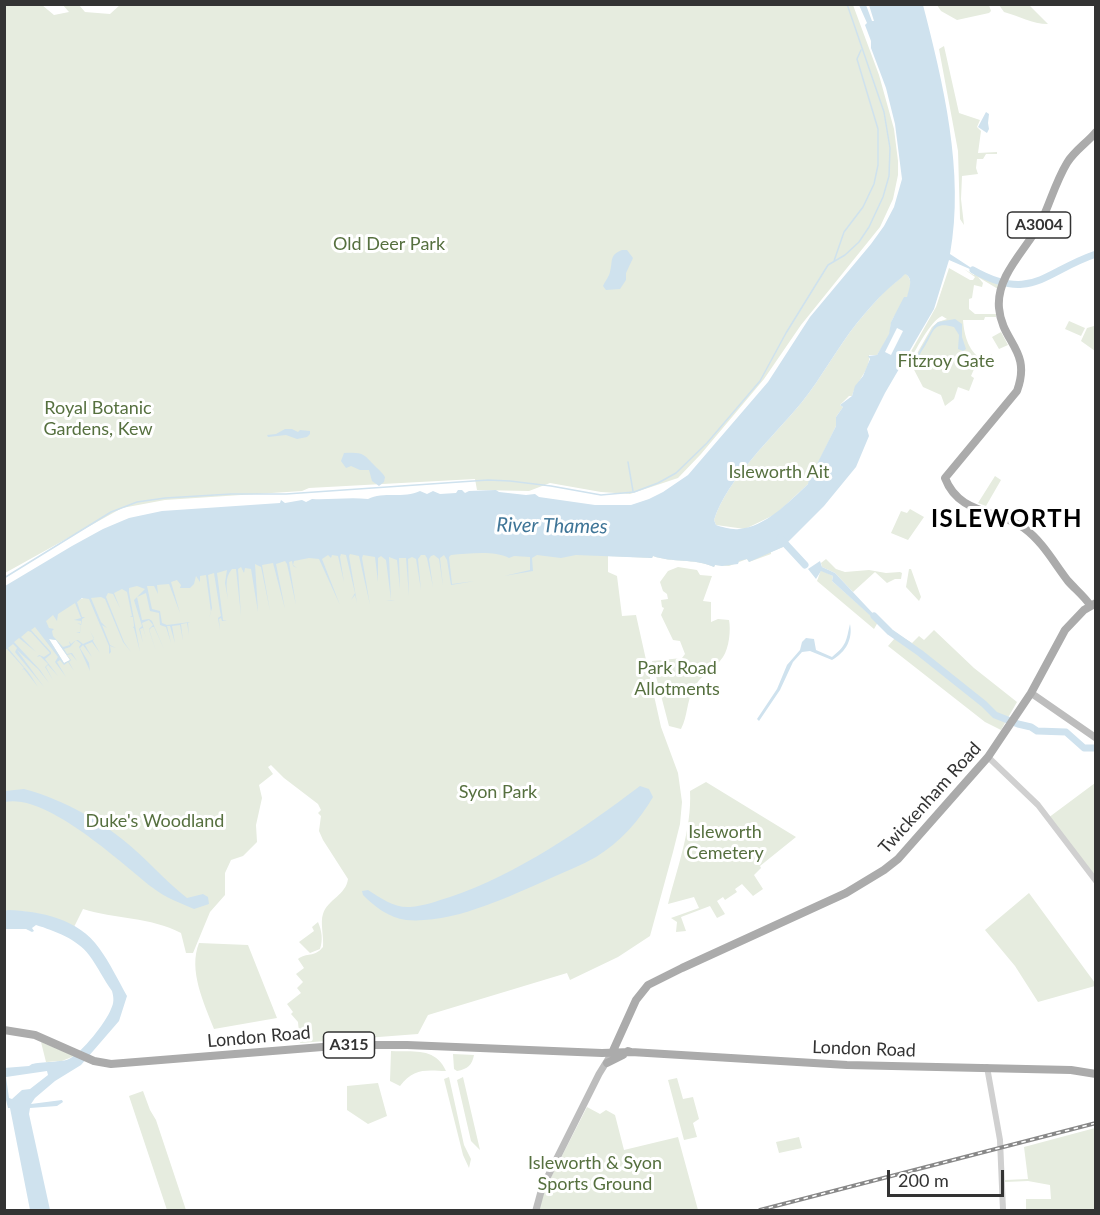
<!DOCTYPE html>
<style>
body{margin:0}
#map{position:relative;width:1100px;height:1215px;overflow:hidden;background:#fff;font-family:Lato,sans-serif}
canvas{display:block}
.frame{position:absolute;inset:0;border:6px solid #333;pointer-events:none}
.scale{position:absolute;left:887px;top:1170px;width:117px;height:27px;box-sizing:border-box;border:3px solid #333;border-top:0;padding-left:8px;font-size:18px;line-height:21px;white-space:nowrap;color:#333;-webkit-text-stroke:4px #fff;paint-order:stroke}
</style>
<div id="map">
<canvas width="1100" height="1215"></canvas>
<div class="frame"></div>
<div class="scale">200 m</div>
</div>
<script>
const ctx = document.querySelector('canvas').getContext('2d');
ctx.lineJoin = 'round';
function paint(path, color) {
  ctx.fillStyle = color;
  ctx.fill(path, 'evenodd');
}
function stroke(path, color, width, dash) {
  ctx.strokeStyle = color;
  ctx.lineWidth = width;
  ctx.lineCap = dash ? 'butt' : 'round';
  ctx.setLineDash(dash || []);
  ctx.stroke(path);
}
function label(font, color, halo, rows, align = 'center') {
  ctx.font = font + ' Lato,sans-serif';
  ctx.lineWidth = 6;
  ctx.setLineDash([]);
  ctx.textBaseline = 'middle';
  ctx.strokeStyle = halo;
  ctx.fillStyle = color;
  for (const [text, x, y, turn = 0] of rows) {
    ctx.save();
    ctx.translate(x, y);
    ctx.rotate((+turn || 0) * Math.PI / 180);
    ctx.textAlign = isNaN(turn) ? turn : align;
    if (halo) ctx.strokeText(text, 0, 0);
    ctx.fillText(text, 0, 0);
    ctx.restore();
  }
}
paint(new Path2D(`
 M62,4L79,5L85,12L110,14L121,4L853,5L879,75L894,129L898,161V175L893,199L880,227L801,325L764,379L701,454L678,478L630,494L601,492L550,483L529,491L477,490L475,479L309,488L302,491L165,500L122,508L5,573V5H42L54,15L69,12Z
 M937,5H989L991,11L989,13L957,20L941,11Z
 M999,5H1029L1048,24C1032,24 1019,16 1004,12Z
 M944,46L959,113L980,120L977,127L981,131L978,153L997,152V154H986L983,159H977L976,168L978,174L962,176L961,199L964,225L960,219L958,151L939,49Z
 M949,268L970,280H973L975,277L964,269L974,275L975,273L1000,284L998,289L978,277L983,283L982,287L974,285L972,298L969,299V309L975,314H996V317H985L984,320H963C964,335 969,354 984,360L992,354L989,364L978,360L971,376L974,378L969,391L958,387L954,399L945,406L941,395L923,387L911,364L932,327L938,322L947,319L942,316C930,321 915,352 907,365L904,364L936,307Z
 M905,273C921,286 899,308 892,320C890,325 891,330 889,335C886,341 881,349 877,355H869C871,369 856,382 852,396H849L840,405L843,407L836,417V426L808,484L776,514L745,529L716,525L714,520C727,479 774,436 802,402C822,377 837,348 857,323C867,311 877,299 888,288C894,283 900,280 905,273Z
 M1069,321L1085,328L1081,336L1065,329Z
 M1094,326L1095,327V351L1081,341L1087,328Z
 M1001,332L1008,345L999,349L992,337Z
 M995,476L1001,480L986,506L978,503Z
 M910,509L924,517L908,540L891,533L901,511L907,513Z
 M779,540L783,547L771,552V554L749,562L747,559L729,566L715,565L714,567C694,558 672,563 653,556L652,558L608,556V572L617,576L622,616L636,615L661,727L678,773L682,802L680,824L673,852L650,936L618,957L570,980L567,973L428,1015L418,1034L300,1043L298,1022L291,1014L293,1012L287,1004L301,993L297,988L303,982L296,974L304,968L298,959C307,952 314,958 323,947C324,937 320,922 323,914C328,899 346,895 348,879L323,840L319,831L321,816L318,813L321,810L318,804L284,778L271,765L268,767L273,774L259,785L262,798L256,825L257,842L243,856L231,860L225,873V895L210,912L193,953H186L181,933C151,917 114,919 83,909L74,927C52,915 30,910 5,911V639L20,624L181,558ZM49,639L56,640L70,660L64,663Z
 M826,559L836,569L845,572L869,570L886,573L900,572L902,573L901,579H895L887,583L875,572L853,592L835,573L822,567L821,563Z
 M678,567L697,570L700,575L712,576L703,601L711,602V622L718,619L729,620C731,630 729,648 723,657C715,669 700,675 694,688C686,702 688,716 681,729L669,726L652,661L682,658L685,654L680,641L673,640L661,615L664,608L662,607L661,600L668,599L667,594L663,591L660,582L668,571Z
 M909,569H911L921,597L919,601L906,587Z
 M821,570L833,576L832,581L878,622L874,629L817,581Z
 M882,621L893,631L912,643L919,636L924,640L934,630L974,668L1017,702L1001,730L985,722L888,646L895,638L878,624Z
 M706,782L796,837L760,866L761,868L754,875L763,889L753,896L742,884L735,889L737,892L725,900L723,897L717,901L725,914L717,918L710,906L681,917L686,931L676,932L677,922L671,918L699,908L694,897L668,904C677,868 692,829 690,791Z
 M1095,783V881L1048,818Z
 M1029,893L1095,983V986L1038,1002L1015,966L985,930Z
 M318,922C322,931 323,940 320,949L310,953L299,942L314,931L312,927Z
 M199,943L248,945L277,1018L214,1029C204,1003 188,970 199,943Z
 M41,1042L74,1056L62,1061L46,1062Z
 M391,1051C413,1052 436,1047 446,1071C426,1070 413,1068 400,1086L390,1081Z
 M453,1054L474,1055C472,1065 468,1069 457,1071L454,1069Z
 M449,1077L464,1145L471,1159L469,1168L463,1155L444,1079Z
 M463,1077L480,1150L471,1141L457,1080Z
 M677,1078L683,1099L693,1097L699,1119L693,1123L697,1137L684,1140L668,1080Z
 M378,1083L387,1116L368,1124L347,1110V1086Z
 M143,1091L150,1110L156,1120L186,1210H167L129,1096Z
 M587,1107L600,1114L606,1110L615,1115L624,1150L678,1137L698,1210H538L544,1191Z
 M1095,1128V1210H1026V1199H1051L1050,1185L1028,1181L1005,1182V1180L1028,1179L1024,1147Z
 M799,1137L802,1148L779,1153L776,1142Z`), '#e6ecdf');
paint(new Path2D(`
 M859,5H866L872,21H874L869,5H923C943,82 965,173 950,254L979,273L949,260L934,309L885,393L867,429L869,436L856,467L824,506L783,547L749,562L747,559L739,561L738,564L722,566L715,565L714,567C694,558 672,563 653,556L652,558L576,555L561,558L537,555L532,558L533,571L504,576L530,570V557L514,556L509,558C493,550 468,554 451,555L449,557L452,584L475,581L451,585L447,560L444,555L440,558L443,586L439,559L434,555L431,556L429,559L433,587L427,558L425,555H421L418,559L421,590L416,559L412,557L408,559L409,596L406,558H399L400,589L397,560L389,557L391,600H395L386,601L391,600L386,560L381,556L378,558V582L375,557L363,555L362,558L370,605L359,556L350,554L349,556L357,603L355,595L351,600L355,593L346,555L341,554L340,557L344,582L338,556L332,555L331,558L328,555L322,559L340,605L319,559L309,558L294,561L293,565L297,568L293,566L292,561L289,562L296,605L287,564L285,561L276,564L285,609L273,563L262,565L270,611L261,567L255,564L258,612L251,569L245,568L244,573L241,567L238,569L241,616L236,569H232C224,578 227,589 228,600L225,583L227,570L217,573L223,620H227L222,621L221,618L219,619L220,630L218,618L221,616L220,611L214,573L208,575L212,608L209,618L211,612L206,575L200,576V582L196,576L194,584L190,588H180L181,585L177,580L171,582L180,613L169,584L157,585L158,594L154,586H147L152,609L160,611L162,623L167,625L190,622L188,623L189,635L187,623L181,624L183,641L180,625L172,626L175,643L170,626H167L171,643L166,627L160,625L159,613L150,611L146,593L137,597L142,620L149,619L152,621L164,649L154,627H152L149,630L156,651L149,629L153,625L149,620L142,623L146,638L143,628L140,629L143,643L139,629L142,626L134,600L145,589L137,586L129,588V592L140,652L134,628H133L134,626L133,617H130L132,616L127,592L122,589L114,593L120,608L113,594L108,593L106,597L124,642L131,652L123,642L105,599L101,597L91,598L101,622L107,628L102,625L110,645L116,648L110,646L111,652L109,654V646L89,599L82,598L77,602L82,617H85L82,619L80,633L76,632H80L81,625L77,623L81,624V621L74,620L81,618L75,603L58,614L57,621L53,615L46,621L49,628L54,629L52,631L53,636L63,647L70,645L69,641L71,644L76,640H78L83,644L94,639L90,631L94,638L93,641L100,653L92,642L85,645L92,657L83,645L80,648L89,663L90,671L79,647L81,644L76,640L70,647L64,649L67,654L72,653L77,661L71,654L67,655L79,670L71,660L69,662L74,671L68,662L64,665L60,660L57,662L66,677L55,662L58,657L35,627L31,630L51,652V654L45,659L58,676L48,665L46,667L53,680L45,667L48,664L40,656L37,657L39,655L44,657L50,653L31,632L28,631L21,637L36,652L19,638L14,642L40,670L49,683L38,669L17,650L44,687L15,652L17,648L13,644L8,648L29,673L38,687L24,669L22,670L24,668L7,649H5V586L72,546L103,529L129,518L162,511L280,503L281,500L285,503L302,500L306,502L312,499C329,500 349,497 368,499C383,491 404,499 420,491L427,494L433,491L440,494L456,493L458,490H462L465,493L469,491L496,490L499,492L526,495L535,494L539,497L595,505H631L649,499L663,492L688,475L768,382L810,317L871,244L884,226L894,207L902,179L895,124L886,88L871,48V41L865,25L867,23ZM905,274C914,278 909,289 907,297H904L891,322L889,334L877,355L868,356L870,359L863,376L855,386L852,396L840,405L843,407L836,417V426L811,476H807L809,479L808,484C789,502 765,527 739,529C732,530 722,527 716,525L714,520C727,479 774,436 802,402C822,377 837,348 857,323C867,311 877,299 888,289C894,283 900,280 905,274ZM49,639L56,640L70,660L64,663Z
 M986,112L989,114L988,123L989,129L987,133L978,127Z
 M622,250H627L633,258L626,273V280L620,289L606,290L603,286C605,281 609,277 610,272C613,261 609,255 622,250Z
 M955,319L962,324V337L966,349L963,351L958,349L959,335L954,327C933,321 934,331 925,346C921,352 918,357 915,364H912L934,326L938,322Z
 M285,429H292L298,432L300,430L310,431V434L307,437L297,439L286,435L268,437L267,435L276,434Z
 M344,453C362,452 363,453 375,466C379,470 382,472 385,477L384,482L379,486L372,481L369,470H360L351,466L346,468L341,461Z
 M820,561L822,567L835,573L881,622L879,624L874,619L832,581L833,576L821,571L816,579L808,569Z
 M850,624C853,639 846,652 832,660L810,651L802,652L793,662L780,690L759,721L757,719L777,689L787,665L800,650L802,642L806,638L814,639L816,650L832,657C847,645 846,641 850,624Z
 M640,786L649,789L653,797C640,820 619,843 596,857C582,865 566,871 551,878C508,897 453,924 406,920C389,918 374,906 363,895L362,891L368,890C381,898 394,908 410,907C424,906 437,901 450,897C518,874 583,829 640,786Z
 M24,789C58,798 95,817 122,839C145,857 164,880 187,898L203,894L208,897L209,904L194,909C180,903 166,898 153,888C121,863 47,793 5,802V791Z
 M8,910C40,911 79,919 99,948C110,963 118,980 127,996L119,1021L81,1065L55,1081L35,1098L31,1104L62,1100L63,1102L57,1106L30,1108L29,1114L50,1210H30L10,1108H8L5,1096L4,1068L29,1066L32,1064C40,1062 64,1062 69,1059C82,1053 106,1022 111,1009C114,1003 114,998 112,991C104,980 98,967 89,955C77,939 55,931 36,925L32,928L34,931L32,932L26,929H5V911ZM47,1071L48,1075L30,1089L22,1090L12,1099L9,1098L6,1077Z`), '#cfe2ee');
paint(new Path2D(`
 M897,328L903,331L891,355L885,352Z`), '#fff');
stroke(new Path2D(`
 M834,261L844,232L863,207L874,184L878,165V129L857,59L861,50
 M628,462L633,491
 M4,578L111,512L137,502L165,498L231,494H286L488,480L510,481L551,486L601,495L634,492L658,483L676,473L707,443L760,381L786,333L828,265L845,255L859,242L869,227L883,197L889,176L890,148L884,112L847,4`), '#cfe2ee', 1.5);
stroke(new Path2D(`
 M973,270C1032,303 1043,272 1096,254
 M780,538L805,565
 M874,616L890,632L920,653L984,704L995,715L1018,724L1031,727L1037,731L1066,732L1084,748H1096`), '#cfe2ee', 7);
stroke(new Path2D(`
 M988,757L1038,805L1096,881
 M987,1067L1000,1140L1003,1210`), '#d0d0d0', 6);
stroke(new Path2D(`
 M1031,693L1096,738
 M536,1210L542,1188L599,1074L612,1053`), '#bdbdbd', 7);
stroke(new Path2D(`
 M1090,605C1084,596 1075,589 1068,581C1054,563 1043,542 1024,528C997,509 959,515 945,478L1017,391C1032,350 1002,343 999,308C996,275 1027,249 1041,222C1050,203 1056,181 1067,163C1074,151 1087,143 1096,132
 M4,1030L35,1035L94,1061L111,1064L347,1045H407L602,1053L631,1052
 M628,1051L631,1052L847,1065L1071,1070L1096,1074
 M612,1053L636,1000L648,985L682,968L846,893L884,870L898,859L988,757L1031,693L1065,630L1084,610L1096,603
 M607,1063L623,1055`), '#ababab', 8);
const rail = new Path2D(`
 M760,1210L1096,1123`);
stroke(rail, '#888', 4);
stroke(rail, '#fff', 1.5, [4.5]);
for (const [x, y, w] of [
 [1039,225,63],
 [349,1045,51]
]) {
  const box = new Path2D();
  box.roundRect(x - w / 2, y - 13, w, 26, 4.5);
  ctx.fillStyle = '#fff';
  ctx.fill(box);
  stroke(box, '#333', 1.5);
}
label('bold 16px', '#333', null, [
 ["A3004",1039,225],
 ["A315",349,1045]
]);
label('18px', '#56703f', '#fff', [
 ["Old Deer Park",389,244],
 ["Fitzroy Gate",946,361],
 ["Royal Botanic",98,408],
 ["Gardens, Kew",98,429],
 ["Isleworth Ait",779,472],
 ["Park Road",677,668],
 ["Allotments",677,689],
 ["Syon Park",498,792],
 ["Duke's Woodland",155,821],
 ["Isleworth",725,832],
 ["Cemetery",725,853],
 ["Isleworth & Syon",595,1163],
 ["Sports Ground",595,1184]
]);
label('18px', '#333', '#fff', [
 ["Twickenham Road",930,798,-48],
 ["London Road",259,1037,-5],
 ["London Road",864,1049,2]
]);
label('italic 20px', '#3f7597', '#fff', [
 ["River Thames",552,526,1]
]);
ctx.letterSpacing = '1.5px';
label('bold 24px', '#000', '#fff', [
 ["ISLEWORTH",1007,519]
]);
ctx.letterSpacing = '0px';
</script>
